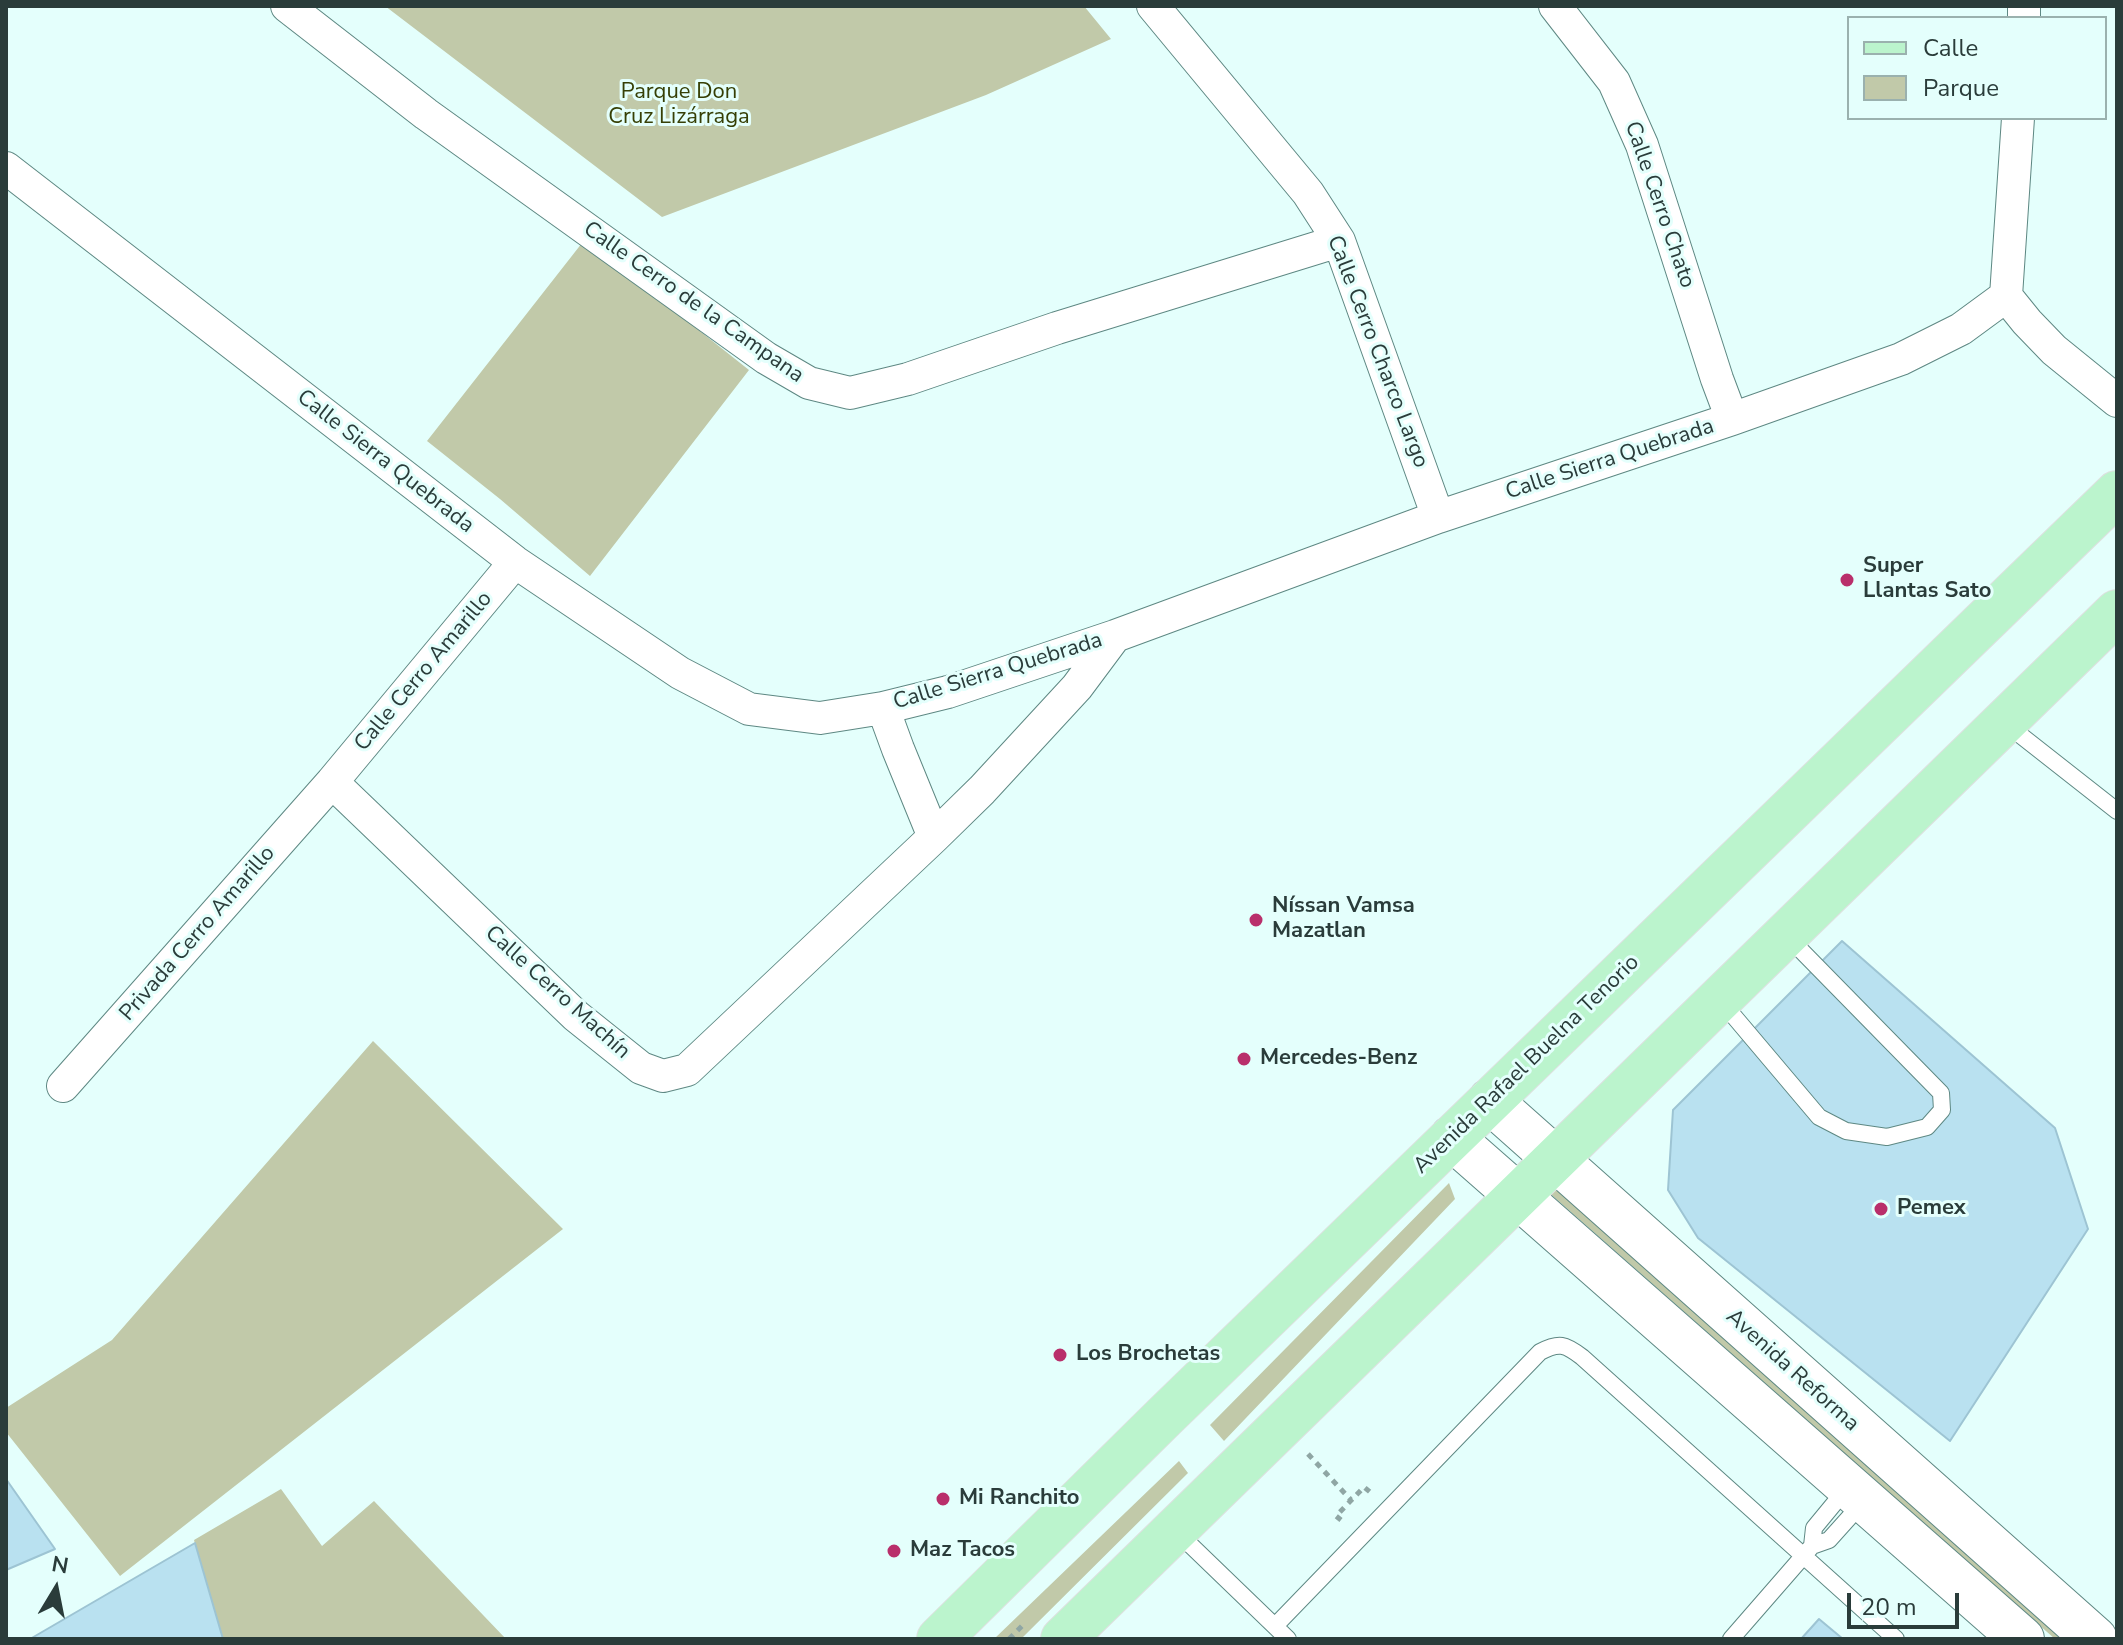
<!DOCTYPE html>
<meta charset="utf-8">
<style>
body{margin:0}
#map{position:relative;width:2123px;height:1645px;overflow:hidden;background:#e4fffc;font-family:"Nunito Sans",sans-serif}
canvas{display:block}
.frame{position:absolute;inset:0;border:8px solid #2a3c3a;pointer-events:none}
.legend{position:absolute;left:1847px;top:16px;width:260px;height:104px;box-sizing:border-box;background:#e4fffc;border:2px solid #9ab1ae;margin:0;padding:10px 14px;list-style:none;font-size:24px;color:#2a3c3a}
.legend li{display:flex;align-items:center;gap:16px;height:40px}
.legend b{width:40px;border:2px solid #9ab1ae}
.north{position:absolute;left:16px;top:1549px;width:80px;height:80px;-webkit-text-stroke:6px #e4fffc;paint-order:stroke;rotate:10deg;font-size:22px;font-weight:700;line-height:32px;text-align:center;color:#2a3c3a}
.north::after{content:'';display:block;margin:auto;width:28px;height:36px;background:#2a3c3a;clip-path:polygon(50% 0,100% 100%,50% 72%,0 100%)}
.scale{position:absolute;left:1847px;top:1593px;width:112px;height:36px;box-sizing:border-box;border:4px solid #2a3c3a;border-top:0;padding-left:10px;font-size:24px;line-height:28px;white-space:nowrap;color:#2a3c3a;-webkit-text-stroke:6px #e4fffc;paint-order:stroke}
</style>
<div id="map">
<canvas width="2123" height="1645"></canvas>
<div class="frame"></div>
<ul class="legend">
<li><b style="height:10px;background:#bbf4cd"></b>Calle</li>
<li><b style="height:22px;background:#c1c9a9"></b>Parque</li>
</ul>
<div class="north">N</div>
<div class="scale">20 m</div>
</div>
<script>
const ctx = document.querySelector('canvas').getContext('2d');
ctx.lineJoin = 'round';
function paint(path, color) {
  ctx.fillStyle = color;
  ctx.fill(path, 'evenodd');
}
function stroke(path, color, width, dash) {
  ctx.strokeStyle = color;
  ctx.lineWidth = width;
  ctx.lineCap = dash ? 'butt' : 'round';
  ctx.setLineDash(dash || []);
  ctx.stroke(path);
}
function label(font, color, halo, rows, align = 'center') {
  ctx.font = font + ' "Nunito Sans",sans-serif';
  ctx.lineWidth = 6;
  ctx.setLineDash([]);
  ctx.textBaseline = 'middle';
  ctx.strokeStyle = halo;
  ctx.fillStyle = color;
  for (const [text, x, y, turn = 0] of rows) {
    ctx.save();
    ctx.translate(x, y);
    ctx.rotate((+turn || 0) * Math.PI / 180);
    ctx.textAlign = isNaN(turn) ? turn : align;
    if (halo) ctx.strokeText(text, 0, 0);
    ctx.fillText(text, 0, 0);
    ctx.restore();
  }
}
paint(new Path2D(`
 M385,6H1084L1111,39L986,95L662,217Z
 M582,243L657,297L749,370L590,576L500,499L427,441Z
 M373,1041L563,1229L120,1576L6,1432V1408L112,1340Z
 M1548,1180L2076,1639H2055L1546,1190Z
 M1449,1183L1455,1199L1224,1441L1210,1425Z
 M1179,1461L1188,1473L1021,1639H994Z
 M281,1489L322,1546L374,1501L506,1639H220L194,1540Z`), '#c1c9a9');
const building = new Path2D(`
 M1842,941L2055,1128L2088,1229L1950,1441L1698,1238L1668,1190L1673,1110Z
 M6,1479L55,1549L6,1570Z
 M195,1543L223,1639H30Z
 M1819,1619L1843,1639H1801Z`);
paint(building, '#b9e1f0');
stroke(building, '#9dc4d3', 2);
const service = new Path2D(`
 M2005,723L2117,811
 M1721,1001L1819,1117L1846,1131L1887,1137L1927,1127L1942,1110L1941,1093L1787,936
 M1176,1531L1288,1639
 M1812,1546L1814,1528L1847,1488
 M1275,1626L1540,1352C1559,1342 1565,1344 1582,1357L1896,1639
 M1731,1639L1812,1546L1829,1540L1864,1501`);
const minor = new Path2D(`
 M287,6L426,114L766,358L809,383L850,393L908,379L1057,328L1339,241
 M1153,6L1308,193L1339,241L1438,517
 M1555,6L1614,82L1642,145L1717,379L1732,419
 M2024,18V6
 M2018,118L2006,296L2027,322L2054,350L2117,401
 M6,168L515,562L680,673L749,709L820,718L883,708L948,692L1115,636L1438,517L1732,419L1901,359L1961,329L2006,296
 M883,708L898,749L934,837
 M332,782L576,1016L641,1068L663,1076L687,1070L934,837L982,790L1077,687L1115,636
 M63,1086L332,782L515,562`);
const secondary = new Path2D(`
 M1490,1101L2095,1639
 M1452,1138L2022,1639`);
const primary = new Path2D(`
 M939,1639L1164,1417L2117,493
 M1063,1639L2117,612`);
stroke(service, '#5e8883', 18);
stroke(minor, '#5e8883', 34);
stroke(secondary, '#5e8883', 46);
stroke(primary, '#dde0df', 46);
stroke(new Path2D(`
 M1308,1454L1351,1500
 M1341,1520L1336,1516L1364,1487L1370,1492
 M1009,1639L1023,1625`), '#8fa6a4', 5, [6, 6]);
stroke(service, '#fff', 16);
stroke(minor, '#fff', 32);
stroke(secondary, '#fff', 44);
stroke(primary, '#bbf4cd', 44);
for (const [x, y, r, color] of [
 [1847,580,8,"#b92f6b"],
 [1256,920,8,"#b92f6b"],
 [1244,1059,8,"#b92f6b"],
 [1881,1209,8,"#b92f6b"],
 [1060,1355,8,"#b92f6b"],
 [943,1499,8,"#b92f6b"],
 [894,1551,8,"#b92f6b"]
]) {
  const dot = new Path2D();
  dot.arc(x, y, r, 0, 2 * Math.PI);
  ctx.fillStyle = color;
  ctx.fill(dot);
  stroke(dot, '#e4fffc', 3);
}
label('22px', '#363f05', '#e4fffc', [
 ["Parque Don",679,93],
 ["Cruz Lizárraga",679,118]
]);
label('22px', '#2a3c3a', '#e4fffc', [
 ["Calle Cerro Chato",1659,205,71],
 ["Calle Cerro de la Campana",693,303,35],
 ["Calle Cerro Charco Largo",1377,352,69],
 ["Calle Sierra Quebrada",1610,460,-18],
 ["Calle Sierra Quebrada",385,462,38],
 ["Calle Cerro Amarillo",424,672,-50],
 ["Calle Sierra Quebrada",998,672,-17],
 ["Privada Cerro Amarillo",198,934,-49],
 ["Calle Cerro Machín",557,993,42],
 ["Avenida Rafael Buelna Tenorio",1527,1065,-44],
 ["Avenida Reforma",1792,1371,42]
]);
label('bold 22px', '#2a3c3a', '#e4fffc', [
 ["Super",1863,567],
 ["Llantas Sato",1863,592],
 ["Níssan Vamsa",1272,907],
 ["Mazatlan",1272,932],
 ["Mercedes-Benz",1260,1059],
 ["Pemex",1897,1209],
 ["Los Brochetas",1076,1355],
 ["Mi Ranchito",959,1499],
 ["Maz Tacos",910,1551]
], 'left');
</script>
